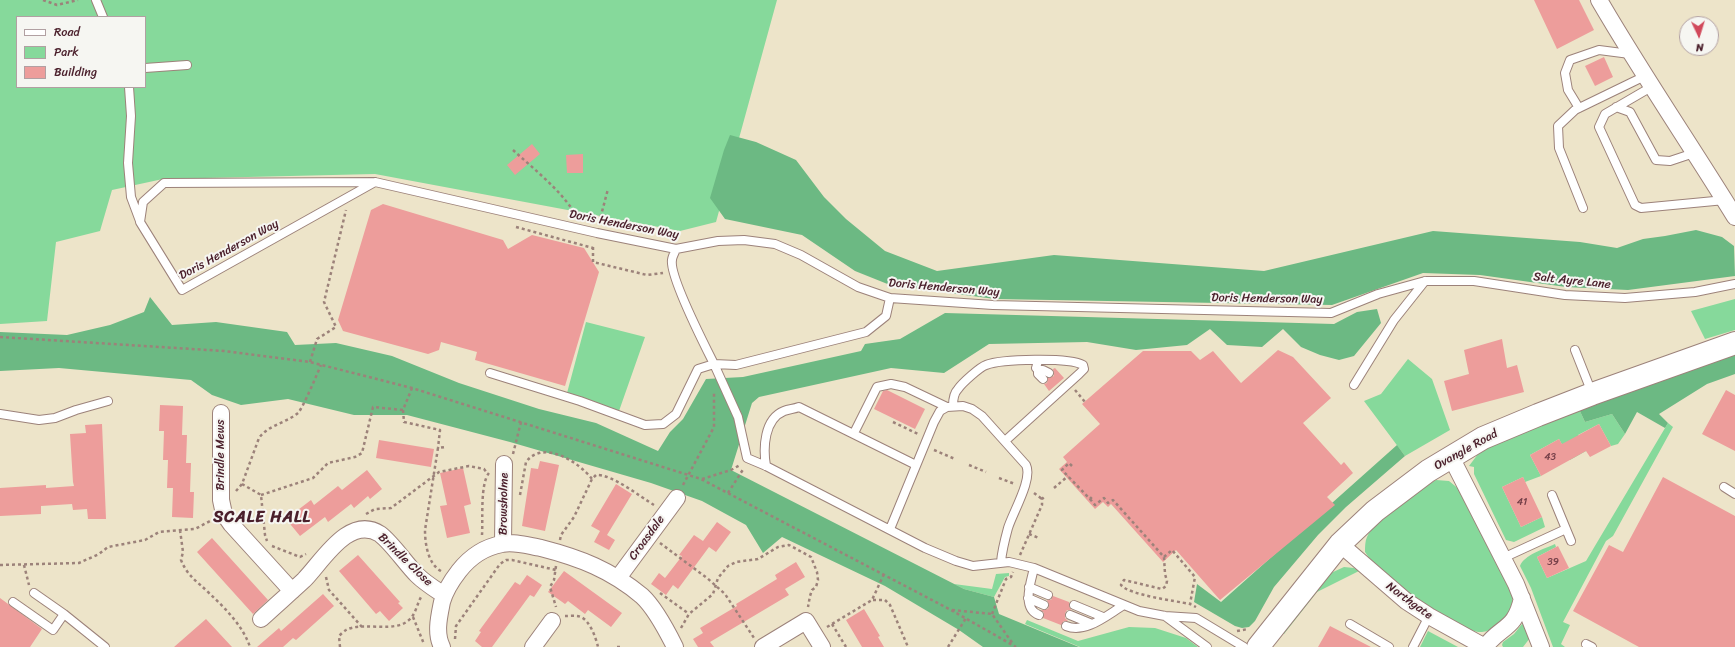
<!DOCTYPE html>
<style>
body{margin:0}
#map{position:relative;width:1735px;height:647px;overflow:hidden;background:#ede4c9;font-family:Sriracha,sans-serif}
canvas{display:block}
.legend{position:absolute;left:16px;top:16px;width:130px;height:72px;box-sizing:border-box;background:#f6f6f2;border:1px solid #b1a0a2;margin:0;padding:5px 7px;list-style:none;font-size:12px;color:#4a1f2b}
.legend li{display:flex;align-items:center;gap:8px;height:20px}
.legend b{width:20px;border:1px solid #b1a0a2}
.north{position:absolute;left:1679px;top:16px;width:40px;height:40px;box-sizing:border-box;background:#f6f6f2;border:1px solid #b1a0a2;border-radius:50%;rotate:176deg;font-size:11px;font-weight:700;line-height:16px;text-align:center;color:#4a1f2b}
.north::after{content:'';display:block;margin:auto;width:14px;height:18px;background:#d1495b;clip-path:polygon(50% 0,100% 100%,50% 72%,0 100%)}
</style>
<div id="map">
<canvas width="1735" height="647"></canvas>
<ul class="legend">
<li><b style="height:5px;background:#fff"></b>Road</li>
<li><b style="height:11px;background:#86d99b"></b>Park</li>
<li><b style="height:11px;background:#ed9d9b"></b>Building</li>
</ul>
<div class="north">N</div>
</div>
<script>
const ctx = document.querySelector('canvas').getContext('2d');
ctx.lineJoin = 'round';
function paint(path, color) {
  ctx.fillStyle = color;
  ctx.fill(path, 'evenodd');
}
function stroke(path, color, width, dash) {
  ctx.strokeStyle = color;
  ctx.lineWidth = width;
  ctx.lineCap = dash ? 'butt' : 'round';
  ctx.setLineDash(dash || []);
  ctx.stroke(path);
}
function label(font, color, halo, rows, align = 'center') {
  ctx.font = font + ' Sriracha,sans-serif';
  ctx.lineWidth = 4;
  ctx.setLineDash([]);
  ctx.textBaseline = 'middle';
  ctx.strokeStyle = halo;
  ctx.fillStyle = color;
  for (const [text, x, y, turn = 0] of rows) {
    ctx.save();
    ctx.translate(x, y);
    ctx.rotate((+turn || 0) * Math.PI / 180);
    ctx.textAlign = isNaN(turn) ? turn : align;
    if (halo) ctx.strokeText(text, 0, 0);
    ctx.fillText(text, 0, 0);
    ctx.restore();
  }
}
paint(new Path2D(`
 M0,0H777L716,222L680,231L375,174L163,179L112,190L100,231L56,242L47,321L0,324ZM17,17H145V87H17Z
 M1735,299V330L1705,339L1691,311Z
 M586,322L645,337L619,411L567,393Z
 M1408,359L1432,379L1450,430L1405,456L1364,401L1381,394Z
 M1579,409L1585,422L1612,414L1625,434L1618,444L1611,446L1599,424L1578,435L1586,451L1570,460L1559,439L1530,455L1541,476L1525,482L1523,477L1502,487L1521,527L1542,517L1545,527L1514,542L1506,540L1474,474V467L1469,466L1481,450Z
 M1668,423L1673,427L1613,536L1606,541L1563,622L1570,625L1561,644L1565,647H1553L1531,588L1520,566C1524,555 1544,549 1555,544L1556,547L1537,557L1547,578L1586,561Z
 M1436,480L1449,481L1460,490L1511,589L1513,597L1510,614C1502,621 1494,631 1482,632C1461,634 1396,584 1379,569C1373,564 1369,558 1365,552C1365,547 1365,541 1367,537C1374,520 1416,494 1431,483Z
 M1344,567L1354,568L1359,571L1317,592L1284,634L1281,633L1323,581L1331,573Z
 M1009,573V576L1005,577L994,597L964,589L954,584L992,589L996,574Z
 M1027,620L1078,641L1129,627L1155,628L1186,638L1198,647H1080L1025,624Z
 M1522,624L1525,625L1530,638L1523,647H1503L1502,645L1503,642L1514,634Z
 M1428,631L1458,647H1420Z`), '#86d99b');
paint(new Path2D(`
 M730,135L756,142L796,160L824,197L846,219L885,251L937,271L1054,255L1264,271L1433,231L1580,242L1617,248L1643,239L1665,236L1696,230L1722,237L1734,246L1735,276L1628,290L1566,287L1480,275L1423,273L1332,305L995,299L890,285L855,271L802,235L725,219L710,198L724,150Z
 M150,297L172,325L216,322L287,332L295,345L336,343L392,356L459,383L539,409L596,423L658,451L670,432L683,419L706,379L743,377L861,351L865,344L900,339L945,313L1334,324L1357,312L1377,309L1381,323L1354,356L1339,360L1320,355L1301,347L1283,329L1262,347L1227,345L1210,329L1187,345L1136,350L1087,342L989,344L944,373L891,368L759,397L752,403L731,470L964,589L994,597L999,614L1079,647H983L959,630L885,586L782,537L763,553L746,525L702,501L651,483L510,442L407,415H354L288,399L241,405L212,395L191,380L59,368L0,371V332L67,335L110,325L144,312Z
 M1735,354V374L1707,384L1659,414L1668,423L1665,428L1637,412L1625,434L1612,414L1585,422L1579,409Z
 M1397,445L1405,456L1346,507L1318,535L1274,587L1255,621L1249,627L1242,628L1235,626L1194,602L1197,584L1221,602Z`), '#6cb983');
paint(new Path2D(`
 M1534,0H1579L1594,30L1557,49Z
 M1604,57L1613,77L1595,86L1585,66Z
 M532,144L540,154L515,175L507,165Z
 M583,154V173H567L566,155Z
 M383,204L503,240L508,249L532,235L584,248L599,272L565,386L475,360L477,352L441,342L439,350L428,354L343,331L338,320L371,210Z
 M1502,339L1507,368L1517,365L1524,392L1452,411L1444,381L1469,374L1464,350Z
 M1278,350L1293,357L1331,398L1303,423L1341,465L1344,462L1353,473L1327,497L1335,505L1220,600L1176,550L1163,562L1111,504L1108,507L1103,502L1095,509L1059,469L1067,462L1063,457L1100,424L1082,404L1143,351H1191L1200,360L1213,351L1241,383Z
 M1055,368L1064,378L1049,391L1044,384L1047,383L1048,378L1054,376L1053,369Z
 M887,390L925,409L915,429L874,409L883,391Z
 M1726,390L1735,395V451L1702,434Z
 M160,405L183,406L182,435H187L186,463H191L190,492H194L193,518L172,517L173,488H167L168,460H163L164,431H159Z
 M102,424L106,519H88L87,509L73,510L72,504L41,506V514L0,516V488L46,485V488L74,486L73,482L70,434L86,433L85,425Z
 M1599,424L1611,446L1590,457L1586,451L1541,476L1530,455L1559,439L1562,444Z
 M379,440L434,449L431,467L376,458Z
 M540,461L559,465L545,531L522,526L531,468L538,469Z
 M463,468L471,504L464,506L470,533L447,538L440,506L447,505L440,473Z
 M367,470L382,489L370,499L368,496L354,508L351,504L328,522L325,517L300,536L286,519L311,500L314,505L338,486L342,490Z
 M1523,477L1542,517L1521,527L1502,487Z
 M1663,477L1735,516V647H1639L1573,611L1609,545L1623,552Z
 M616,484L632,494L607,535L615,540L609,550L594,542L600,531L591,526Z
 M717,522L731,532L716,552L709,547L678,589L673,585L666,595L651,584L659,573L665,578L682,556L679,555L694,535L703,541Z
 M212,538L268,600L253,614L197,552Z
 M1558,546L1569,568L1547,578L1537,557Z
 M358,555L400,602L398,603L403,608L389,621L380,611L376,614L339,571Z
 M796,562L805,577L785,589L789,595L710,642L714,647H698L693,639L703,633L700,628L737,606L736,604L777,579L775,575Z
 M564,571L622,613L611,627L588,610L585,614L568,601L565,604L548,592Z
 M527,575L542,585L534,597L530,595L492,647H482L475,641L481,632L479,631L515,582L520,585Z
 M323,594L334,606L296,640L293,638L283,647H257L279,628L281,631Z
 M1053,596L1069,602V606L1071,610H1067L1065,613V618L1068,621H1064L1061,625L1043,618L1044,613L1041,610L1048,609L1049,605L1047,600H1051Z
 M0,598L42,629L30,647H0Z
 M864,609L880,636L878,637L884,647H862L846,620Z
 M206,619L232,647H174Z
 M1330,626L1371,647H1318Z`), '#ed9d9b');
const service = new Path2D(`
 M96,0L103,17
 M145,68L187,65
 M1653,86L1605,114L1599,127L1635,205L1641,208L1725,200
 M129,87L131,116L128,163L131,197L140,221
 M1616,107L1630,112L1656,160L1670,161L1691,154L1695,158
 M1579,108L1568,90L1565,73L1570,60L1599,50L1630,54
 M375,182L164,183L143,202L140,222L182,290L375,182L597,233L676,249L718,241L744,240L775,244L801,255L858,287L890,298L993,305L1331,313L1378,294L1425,281H1474L1565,295L1625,298L1695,292L1735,284
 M1583,208L1559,148L1558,126L1575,110L1645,76
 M676,249C675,252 672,257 672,260C669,276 705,346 714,364L736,365L866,332L886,316L890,298
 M1575,350L1592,393
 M1038,361L1036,368L1038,370H1043L1049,373
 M1038,370V374L1043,379
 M490,373L580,401L645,425L663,424L676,414L698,369L714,364L738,417L747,458L766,466L925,548L956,561L973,566L1009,562L1034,568L1139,611L1165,616L1196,618L1244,647
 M1354,385L1394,320L1425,281
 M953,406C953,400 954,393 958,389C962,383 980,367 986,365C1001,359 1069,357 1083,365L1084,369L1079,374L1005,441
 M0,414L39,420L55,418L76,410L108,401
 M854,433L877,387L891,384L905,387L947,407
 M766,466C763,448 764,419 784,411C789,409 794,409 799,407L916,465
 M1724,487L1735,494
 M1552,495L1566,529
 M890,529L934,422L940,411L947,407L963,406L972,409L982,416L1026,465C1033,479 1013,512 1008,528C1005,539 1002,550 1001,562
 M1503,558L1566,529L1571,541
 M1034,568C1031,582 1021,608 1039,615
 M1029,587L1048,595
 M34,593L64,614L105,647
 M1028,598L1044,605
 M13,602L53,630L64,614
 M1074,605L1103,617
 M1070,615L1092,624
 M1165,616L1207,647
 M1350,624L1389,647
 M1066,626C1086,634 1107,615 1124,605
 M1586,644L1592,647
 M1413,647L1429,616`);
const minor = new Path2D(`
 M1599,0C1642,74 1690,144 1735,217
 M221,413V500L224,514L231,524L292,591
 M1451,457L1516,584L1541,647
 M503,543L504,464
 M1340,544L1406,601L1429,616L1485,647
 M618,578L677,498
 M261,619C275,606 290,593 304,580C322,562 349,514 380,534C392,543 406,564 417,575C425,583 435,589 444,595
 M442,647C435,633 439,617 442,602C445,591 452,580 459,571C470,557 485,547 502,544C514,541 529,546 541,548C580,558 611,570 642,596C654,607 668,633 675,647
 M533,647L552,621
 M763,647L806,621L822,647
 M1485,647C1501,625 1515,631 1522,598`);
const secondary = new Path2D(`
 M1258,647L1340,544L1375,511L1428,471L1483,438L1538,415L1592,394L1735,343`);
stroke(service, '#9c827a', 10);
stroke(minor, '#9c827a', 18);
stroke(secondary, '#9c827a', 24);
stroke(new Path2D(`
 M43,0L57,5L78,0
 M513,150C536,171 562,191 578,218
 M599,223L608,189
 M516,227L593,248
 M593,247V262L647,275L663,273
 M0,337L224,351L310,362L412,388L701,479L951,610L1016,647
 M310,362L317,339L336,327L324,302L346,210
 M1075,390L1085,402
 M403,410L404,422L440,430L438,448
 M893,422L918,434
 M934,450L955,459
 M513,454L521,422
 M969,465L986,472
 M1072,466L1069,463L1062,470L1090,499L1093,496
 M999,478L1015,484
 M702,479L731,470L740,465
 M242,484L261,495L265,535L267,541
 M683,485L714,427V392
 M1054,488L1068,476
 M236,491L242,484L259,438C268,425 286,423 298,413C303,408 317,374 321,365
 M728,493L744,468
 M1034,493L1042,499
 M261,495L313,478L328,463L355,457L362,453L373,407L403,410L412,388
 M520,495L526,462C543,439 579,462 592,479
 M1090,499L1095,505L1104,498L1108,503L1113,500L1164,557L1165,574L1167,581L1166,586L1162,589L1124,580L1121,585C1129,595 1176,601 1190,604L1196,607
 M366,514L375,509L391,508L439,472L469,466L484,469L488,474
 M180,530L183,552L181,560C188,577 197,581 209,593C225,608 243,626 250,647
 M1029,534L1039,538
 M482,535C483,519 480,484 489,473
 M560,540L561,535L574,517L592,479L596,475C612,474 639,496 654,505
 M660,543L707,578L725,594L754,638
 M272,546L300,557L306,554
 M1020,555L1042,505V499L1044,497
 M1164,557L1172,550L1195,577L1190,604
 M0,565L79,563L99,554L108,547L145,540L159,532L195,529L212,520
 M24,565L29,585
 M556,566L554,580L550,587L556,607
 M441,571C428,564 425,544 425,530L438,448L445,447
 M326,577L329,590L362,627
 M660,593L689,614
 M873,600H885L890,605L908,647
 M952,610L992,614L1013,644
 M992,614L1006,579L1011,577L1013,572
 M565,616C570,616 576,615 581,617C590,621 596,638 598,647
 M413,617L424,644
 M832,624L846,647
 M827,627L872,600L884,574
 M681,628L689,614L713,594L718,578L728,566L736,562L758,559L778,547L789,545L811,557L817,572L818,580L816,587L812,590L810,596L808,607
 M1237,631L1248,629
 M455,639L456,626L500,564L506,560H512L556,570
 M340,647L339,636C341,634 344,631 346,630C362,621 396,634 410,619C416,613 417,604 421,597
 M617,647H621
 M948,647L966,618`), '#9c827a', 2.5, [3, 3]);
stroke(service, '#fff', 8);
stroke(minor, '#fff', 16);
stroke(secondary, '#fff', 22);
label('10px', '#733e47', null, [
 ["43",1550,457],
 ["41",1522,502],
 ["39",1553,562]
]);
label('12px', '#4a1f2b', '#f6f6f2', [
 ["Doris Henderson Way",624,225,11],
 ["Doris Henderson Way",229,250,-29],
 ["Salt Ayre Lane",1572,281,6],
 ["Doris Henderson Way",944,288,5],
 ["Doris Henderson Way",1267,299,1],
 ["Ovangle Road",1466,450,-29],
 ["Brindle Mews",221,455,-90],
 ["Browsholme",504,504,-89],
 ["Croasdale",647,538,-54],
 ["Brindle Close",405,560,44],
 ["Northgate",1409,601,36]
]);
ctx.letterSpacing = '1px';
label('bold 16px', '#4a1f2b', '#f6f6f2', [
 ["SCALE HALL",262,518]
]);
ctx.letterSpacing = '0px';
</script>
